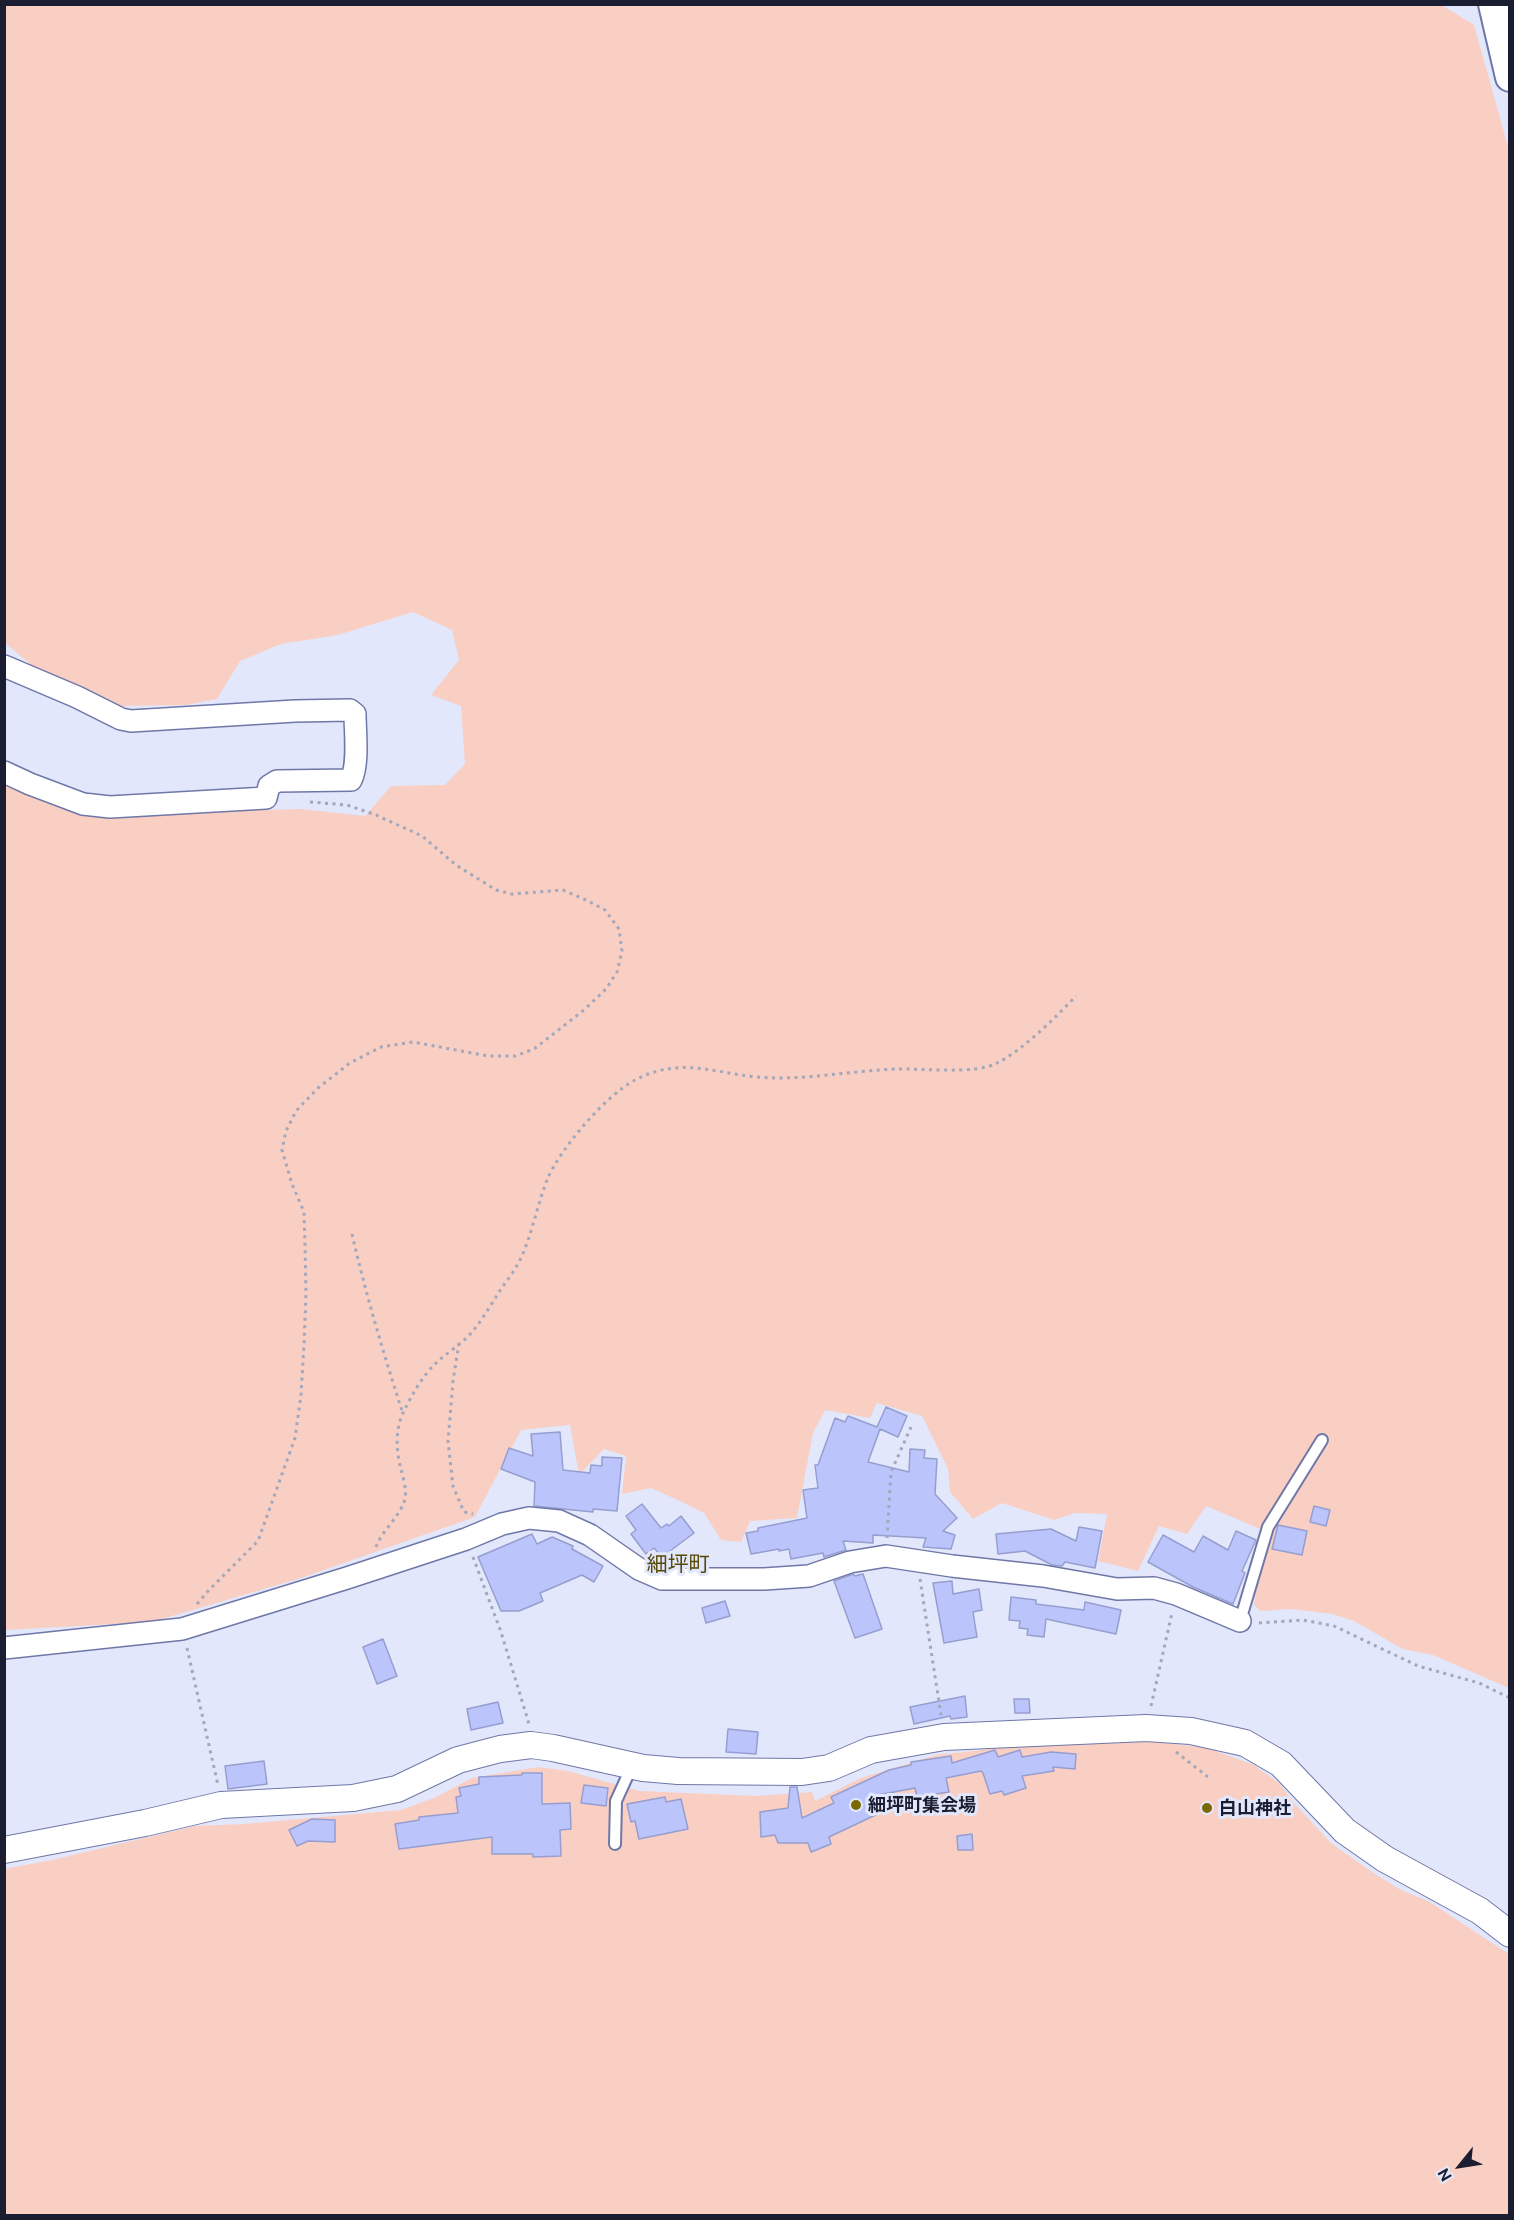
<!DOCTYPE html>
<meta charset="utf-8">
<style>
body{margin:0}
#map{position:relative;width:1514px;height:2220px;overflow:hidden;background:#e2e7fc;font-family:Ubuntu,sans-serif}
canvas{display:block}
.frame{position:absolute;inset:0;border:6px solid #1b1e31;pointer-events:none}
.north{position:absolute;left:1430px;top:2136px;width:60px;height:60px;-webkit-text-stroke:4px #e2e7fc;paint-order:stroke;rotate:240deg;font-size:16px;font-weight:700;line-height:24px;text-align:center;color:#1b1e31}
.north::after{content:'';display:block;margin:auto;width:21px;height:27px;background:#1b1e31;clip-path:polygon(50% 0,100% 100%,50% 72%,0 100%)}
</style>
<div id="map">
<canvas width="1514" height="2220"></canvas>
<div class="frame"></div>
<div class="north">N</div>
</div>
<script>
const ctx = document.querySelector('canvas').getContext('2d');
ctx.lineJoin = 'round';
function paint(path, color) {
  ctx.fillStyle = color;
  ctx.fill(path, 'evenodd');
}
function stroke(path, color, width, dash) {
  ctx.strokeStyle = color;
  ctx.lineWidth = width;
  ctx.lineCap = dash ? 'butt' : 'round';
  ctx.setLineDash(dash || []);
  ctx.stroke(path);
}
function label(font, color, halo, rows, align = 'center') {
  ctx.font = font + ' Ubuntu,"Noto Sans JP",sans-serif';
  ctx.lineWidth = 6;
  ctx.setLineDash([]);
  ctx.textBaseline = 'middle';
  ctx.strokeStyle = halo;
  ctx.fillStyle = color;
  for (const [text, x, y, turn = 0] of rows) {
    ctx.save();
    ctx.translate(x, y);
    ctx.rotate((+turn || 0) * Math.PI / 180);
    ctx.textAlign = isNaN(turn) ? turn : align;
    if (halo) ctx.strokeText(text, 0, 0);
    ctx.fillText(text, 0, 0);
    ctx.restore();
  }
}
paint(new Path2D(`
 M1440,4L1474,25L1510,154L1509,1688L1433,1655L1403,1649L1354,1621L1332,1614L1292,1609L1260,1611L1254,1604L1265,1531L1206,1506L1187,1534L1159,1526L1138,1571L1098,1561L1107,1514L1075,1513L1054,1520L1002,1503L973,1519L950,1492L948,1469L922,1416L877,1403L870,1418L825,1410L813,1433L797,1518L750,1521L741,1542L721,1540L704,1513L682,1502L651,1488L622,1494L626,1456L604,1449L579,1475L570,1425L521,1430L475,1517L298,1579L152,1622L5,1630L4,782L81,815L301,809L365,816L391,786L445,785L465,764L461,706L431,695L459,660L452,630L413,612L338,635L281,644L240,661L217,699L186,705L121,706L35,668L5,643V5Z
 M1082,1739L1157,1742L1207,1748L1254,1765L1279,1783L1295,1804L1331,1843L1372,1872L1401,1890L1428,1901L1509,1954V2215H5L4,1869L52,1860L195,1826L243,1824L401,1810L436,1797L472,1778L538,1767L568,1771L639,1791L757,1796L812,1792L815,1801L861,1778L936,1755Z`), '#f9cfc3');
const building = new Path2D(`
 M886,1407L907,1416L898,1437L880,1429L868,1462L909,1472L910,1449L925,1450L924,1458L937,1459L935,1494L957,1518L943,1531L955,1535L951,1549L923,1547L926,1538L873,1535V1543L843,1541L846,1550L824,1557L823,1553L791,1559L789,1549L779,1551V1549L751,1554L746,1533L758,1531V1528L807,1518L803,1490L818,1488L815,1465H818L835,1418L845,1422L848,1416L877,1427Z
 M560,1432L563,1470L590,1473L591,1465L602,1466V1457L622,1458L617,1511L593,1509V1512L534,1506L535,1482L501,1469L509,1448L533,1456L531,1434Z
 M642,1504L661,1528L667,1524L669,1526L681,1516L694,1533L662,1557L654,1548L646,1554L631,1534L636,1530L626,1516Z
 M1314,1506L1330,1510L1326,1526L1310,1522Z
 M1278,1525L1307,1531L1302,1555L1272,1549Z
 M1079,1527L1102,1531L1095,1568L1065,1562L1062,1566L1052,1565L1025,1551L998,1554L996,1534L1051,1529L1076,1541Z
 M1236,1531L1256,1540L1242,1571L1245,1573L1233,1604L1193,1587L1148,1562L1163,1535L1194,1552L1203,1536L1228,1550Z
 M532,1534L537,1544L552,1537L573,1546L572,1549L603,1566L594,1582L582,1575L540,1593L543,1601L519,1611H501L478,1557Z
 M853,1574L855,1576L863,1574L882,1629L855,1638L834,1581Z
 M952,1581L953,1594L979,1589L982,1610L973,1612L977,1637L944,1643L933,1583Z
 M1011,1597L1036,1600V1604L1084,1610L1085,1602L1121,1610L1116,1634L1046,1619L1044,1637L1027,1635L1028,1629L1019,1628L1020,1621L1009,1620Z
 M725,1601L730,1616L706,1623L702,1608Z
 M383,1639L397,1676L377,1684L363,1647Z
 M965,1696L967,1717L951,1719L950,1716L914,1724L910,1707Z
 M1014,1699H1029L1030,1713H1015Z
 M498,1702L503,1723L471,1730L467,1709Z
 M728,1729L758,1732L756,1754L726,1752Z
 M995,1750L998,1757L1020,1750L1022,1757L1051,1752L1076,1754L1075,1769L1053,1767L1054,1771L1022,1776L1026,1788L1004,1795L1002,1791L990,1794L983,1773L981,1771L946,1778L949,1792L917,1797L915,1788L878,1795L886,1810L829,1837L831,1844L811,1852L808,1843H778L775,1835L761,1837L760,1812L788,1808L790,1787H797L802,1818L834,1803L831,1797L889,1770L911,1765V1762L951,1756L952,1763Z
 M264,1761L267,1784L228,1789L225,1766Z
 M522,1773H542V1804L570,1803L571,1829L560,1830L561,1856L533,1857V1854H492V1837L399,1849L395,1824L419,1820V1817L458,1813L456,1797L461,1796L459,1788L479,1784V1777L522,1775Z
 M584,1785L608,1788L606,1806L581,1803Z
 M665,1797L666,1802L681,1799L688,1829L639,1839L635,1821L631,1822L627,1804Z
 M312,1819L335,1820V1842L308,1841L297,1846L289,1830Z
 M972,1834L973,1850H958L957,1836Z`);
paint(building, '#bcc5fb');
stroke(building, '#969ed0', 1.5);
const service = new Path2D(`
 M1240,1621L1268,1527L1322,1440
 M615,1844L616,1801L632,1766`);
const minor = new Path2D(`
 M4,666L77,697L121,719L131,721L295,711L350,710L355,714C355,732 359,764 351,780L277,781L269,786L266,798L110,807L83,804L30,784L4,772
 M4,1648L182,1629L347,1578L466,1539L502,1524L529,1518L559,1521L590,1535L639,1569L662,1579H764L809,1576L850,1562L886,1556L952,1566L1043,1576L1117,1589L1154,1588L1176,1594L1240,1621`);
const tertiary = new Path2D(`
 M4,1850L145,1823L221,1805L353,1798L397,1789L458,1760L500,1749L531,1745L553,1748L643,1768L678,1771L802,1772L829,1768L871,1750L944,1737L1146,1728L1191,1731L1245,1743L1281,1764L1345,1831L1385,1859L1480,1911L1510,1934`);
const secondary = new Path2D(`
 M1493,4L1510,77`);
stroke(service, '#6f77a7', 14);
stroke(minor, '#6f77a7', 24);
stroke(tertiary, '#6f77a7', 28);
stroke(secondary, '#6f77a7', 32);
stroke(new Path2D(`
 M352,1234C366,1295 384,1355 403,1414
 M459,1343L453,1381L448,1441L453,1486L464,1512L473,1514
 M887,1538L891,1472L911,1427
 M376,1547C382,1530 400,1517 405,1499C407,1490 403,1478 401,1469C396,1451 395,1430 403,1413C411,1396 423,1375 437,1362C448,1352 463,1343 472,1332C483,1319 492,1303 501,1289C508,1279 516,1269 521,1258C532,1234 537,1206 547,1180C560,1149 605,1096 635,1080C679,1057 711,1072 756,1077C802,1081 848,1071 895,1069C922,1068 975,1075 997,1063C1022,1051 1056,1017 1076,996
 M473,1557L501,1632L529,1724
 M920,1579L941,1715
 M197,1604L209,1590L258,1541L295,1438L301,1395L304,1344L306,1294L305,1245L304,1212L292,1184L282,1150L286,1131L296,1111L318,1088L350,1063L381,1047L413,1042L488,1056H515L534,1049L584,1010L606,989L617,972L622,951L619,929L605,910L588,901L563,890L512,894L496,890L456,865L422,836L376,815L347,805L310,802
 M1259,1623L1303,1620L1334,1626L1418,1666L1479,1683L1510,1698
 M187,1648L218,1785
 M1151,1706L1172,1613
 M1176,1752L1208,1777`), '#a3a7bc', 3, [3, 4.5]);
stroke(service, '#fff', 10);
stroke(minor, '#fff', 21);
stroke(tertiary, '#fff', 26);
stroke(secondary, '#fff', 28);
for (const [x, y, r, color] of [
 [856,1805,6,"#7a6800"],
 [1207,1808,6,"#7a6800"]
]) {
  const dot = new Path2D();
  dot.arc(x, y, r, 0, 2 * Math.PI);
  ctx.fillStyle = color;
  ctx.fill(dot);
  stroke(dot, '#e2e7fc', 2);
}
label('bold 18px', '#1b1e31', '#e2e7fc', [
 ["細坪町集会場",868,1805],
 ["白山神社",1219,1808]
], 'left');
label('21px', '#574a09', '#e2e7fc', [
 ["細坪町",678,1564]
]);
</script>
